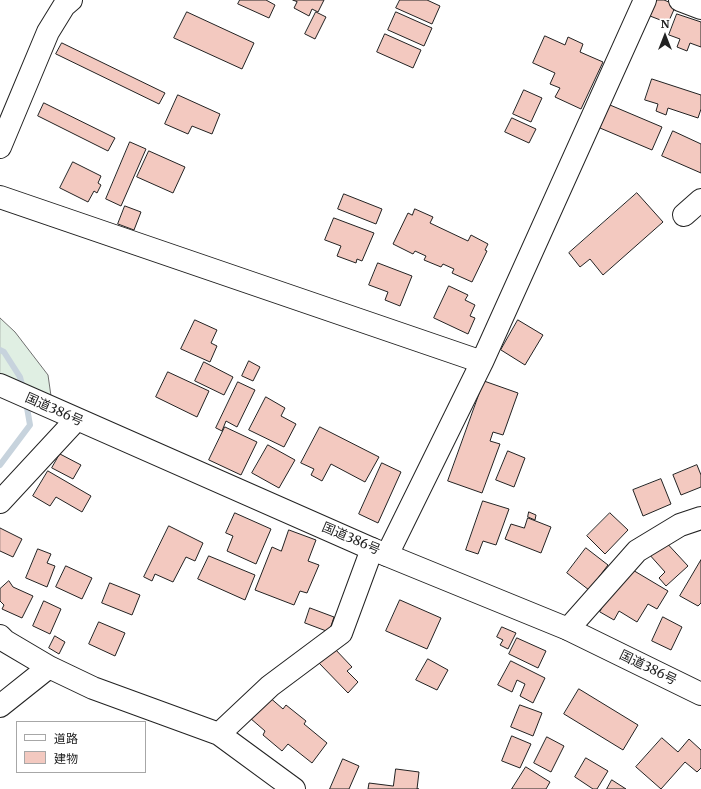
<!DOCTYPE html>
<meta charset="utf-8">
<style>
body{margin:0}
#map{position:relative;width:701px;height:789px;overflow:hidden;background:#fff;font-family:Merriweather,"Noto Sans JP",serif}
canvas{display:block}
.legend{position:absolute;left:16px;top:721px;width:130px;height:52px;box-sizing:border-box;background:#fff;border:1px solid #a7a7a7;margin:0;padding:5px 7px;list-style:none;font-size:12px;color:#222}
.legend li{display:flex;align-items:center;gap:8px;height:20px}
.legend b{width:20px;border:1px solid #a7a7a7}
.north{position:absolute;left:645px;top:16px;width:40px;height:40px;-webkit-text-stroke:3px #fff;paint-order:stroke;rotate:0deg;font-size:11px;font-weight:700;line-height:16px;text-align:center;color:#222}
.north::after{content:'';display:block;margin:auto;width:14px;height:18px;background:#222;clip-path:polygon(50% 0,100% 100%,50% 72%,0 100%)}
</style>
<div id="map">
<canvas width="701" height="789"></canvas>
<ul class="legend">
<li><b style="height:5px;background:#fff"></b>道路</li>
<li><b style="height:11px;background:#f3c9c0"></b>建物</li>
</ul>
<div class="north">N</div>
</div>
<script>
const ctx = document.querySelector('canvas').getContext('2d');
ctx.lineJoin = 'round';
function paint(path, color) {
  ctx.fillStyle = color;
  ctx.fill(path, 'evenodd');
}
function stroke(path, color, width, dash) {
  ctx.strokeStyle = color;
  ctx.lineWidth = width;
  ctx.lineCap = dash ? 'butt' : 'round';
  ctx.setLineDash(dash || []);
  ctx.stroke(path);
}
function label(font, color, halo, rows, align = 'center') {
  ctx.font = font + ' Merriweather,"Noto Sans JP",serif';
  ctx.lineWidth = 3;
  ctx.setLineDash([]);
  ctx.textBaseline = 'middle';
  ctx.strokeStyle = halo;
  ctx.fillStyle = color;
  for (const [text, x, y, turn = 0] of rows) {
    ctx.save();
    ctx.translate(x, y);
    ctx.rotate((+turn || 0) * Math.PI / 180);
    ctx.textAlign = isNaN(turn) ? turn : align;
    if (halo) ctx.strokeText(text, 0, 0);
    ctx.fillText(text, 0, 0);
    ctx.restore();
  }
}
const green = new Path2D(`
 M0,318L15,332L48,375L51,396L0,376Z`);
paint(green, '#e0efe3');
stroke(green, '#6f6f6f', 1);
stroke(new Path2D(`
 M0,350L4,352L20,377L23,389
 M0,465L30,425L26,402`), '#c7d3dd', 6);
const building = new Path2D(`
 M240,0H266L275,5L269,18L238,4Z
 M293,0H324L318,12L312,9L309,16L294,8L297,2Z
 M400,0H427L440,6L432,24L396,8Z
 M657,0H664L676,5L668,23L650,16Z
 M187,12L254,43L242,69L174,38Z
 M316,12L326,17L315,39L305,34Z
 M396,12L432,28L424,46L388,30Z
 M677,14L701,22V47L690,43L687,51L677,47L680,39L669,35Z
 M385,34L421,50L413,68L377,52Z
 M545,36L565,45L568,37L583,44L580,52L603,62L581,109L555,97L560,88L550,84L555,73L533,63Z
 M62,43L165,93L159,104L56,54Z
 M652,79L701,95V109L698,118L668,108L666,115L656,111L658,104L645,100Z
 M524,90L542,98L531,122L513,114Z
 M178,95L220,114L212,134L192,126L188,134L165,124Z
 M44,103L115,138L108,151L38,116Z
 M610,105L662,127L652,150L600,128Z
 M512,118L536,129L529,143L505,132Z
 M673,131L701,144V173L662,156Z
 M130,142L146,149L121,206L106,199Z
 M149,151L185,167L173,193L137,177Z
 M73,162L101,176L98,183L101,185L97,193L94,191L88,202L60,188Z
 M637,193L663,222L603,275L590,259L580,267L569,253Z
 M344,194L382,209L376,224L338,209Z
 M125,206L141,212L134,230L118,224Z
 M415,209L433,217L430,223L468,241L471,235L488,244L485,250L487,251L472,282L452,273L454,269L443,264L441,267L424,260L426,256L415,251L413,254L393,244L408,213L412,215Z
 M334,218L374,233L362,261L357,259L356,263L337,256L341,246L325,240Z
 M378,263L412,276L400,306L385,300L388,292L369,285Z
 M449,286L468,295L465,300L475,305L470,316L475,318L468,334L434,318Z
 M195,320L217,330L211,343L217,346L210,362L181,349Z
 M518,320L543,335L525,365L501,350Z
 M249,361L260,367L253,381L242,376Z
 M204,362L233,377L224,395L195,381Z
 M168,372L209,391L197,417L156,397Z
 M484,381L518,393L503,435L493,432L490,441L500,444L482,493L448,481Z
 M238,382L255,390L237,427L226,421L222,431L216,428Z
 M266,397L285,408L281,416L296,424L284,447L249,430Z
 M225,427L257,442L241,475L209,460Z
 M320,427L379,457L365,482L331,464L322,481L311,475L314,469L301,463Z
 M268,445L295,460L279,488L252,473Z
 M508,451L525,458L514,487L496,480Z
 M60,454L81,465L73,479L52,468Z
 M382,463L401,472L378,523L359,514Z
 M697,465L701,475V487L681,495L673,475Z
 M48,471L91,496L82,512L56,497L50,506L33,496Z
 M661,479L671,504L643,516L633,490Z
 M483,501L509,509L496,545L483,541L478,554L466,550Z
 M529,512L536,515L535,520L528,517Z
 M235,513L271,529L256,564L227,551L233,536L226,533Z
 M610,513L628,530L605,554L587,536Z
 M528,518L551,527L541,553L505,539L511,524L524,528Z
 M169,526L203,543L195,561L186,557L173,582L155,574L152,581L144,577Z
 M0,528L22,539L13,557L0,551Z
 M289,530L316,540L308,561L319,565L307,593L300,591L294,605L255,590L272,547L281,551Z
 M663,539L688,566L666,586L659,578L665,572L648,553Z
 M586,548L608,565L589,590L567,573Z
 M38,549L51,554L47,563L55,566L47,587L26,578Z
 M209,556L255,575L245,600L198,579Z
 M701,560V603L698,606L680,596Z
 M66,566L92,578L82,599L56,587Z
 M626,566L668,591L657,609L648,604L637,622L619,611L614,620L600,612Z
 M9,581L13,587L33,596L22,618L2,609L4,605L0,601V589Z
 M110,583L140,595L132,615L102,603Z
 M400,600L441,618L427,649L386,631Z
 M44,601L61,609L50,634L33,626Z
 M310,608L334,617L329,632L305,623Z
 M663,617L682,627L671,650L652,641Z
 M99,622L125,633L115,656L89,644Z
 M502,627L516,633L508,649L500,645L503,640L497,637Z
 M55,636L65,642L59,654L49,648Z
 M517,638L546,651L538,668L509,654Z
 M334,648L352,667L347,671L358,682L348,693L319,663Z
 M428,659L448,670L437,690L416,680Z
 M511,661L545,678L533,703L520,696L525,684L517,680L512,692L498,685Z
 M579,689L638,725L623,750L564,714Z
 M268,696L283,709L286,705L306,721L304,724L327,743L312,763L288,744L282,751L263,735L265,731L250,718Z
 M520,705L542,713L533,736L511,727Z
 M512,736L531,744L520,768L502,761Z
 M547,737L564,746L551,772L534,763Z
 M662,738L678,752L689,739L701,750V768L697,772L685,762L661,789L636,767Z
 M586,758L608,771L597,789H593L575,777Z
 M343,759L359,766L349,789H330Z
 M526,767L550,782L546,789H512Z
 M396,769L419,772L417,789H419H368L369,783L393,786Z
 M612,780L626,789H607Z`);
paint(building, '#f3c9c0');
stroke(building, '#222', 1);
const minor = new Path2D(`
 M680,0L701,8
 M0,147L48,32L64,6L71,0
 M0,197L482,362
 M684,215L701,200
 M0,502L76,420
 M387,555L482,362L645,0
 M568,629L637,551L680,525L701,518
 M0,636L5,641L49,667L93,688L219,734L294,789
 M0,706L49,667
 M219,734L270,686L341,633L372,549`);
const highway = new Path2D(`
 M0,385L372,549L568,629L701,694`);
stroke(minor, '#222', 24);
stroke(highway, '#222', 24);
stroke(minor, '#fff', 22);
stroke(highway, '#fff', 22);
label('13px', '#222', '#fff', [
 ["国道386号",54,410,24],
 ["国道386号",351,539,23],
 ["国道386号",648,668,26]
]);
</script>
